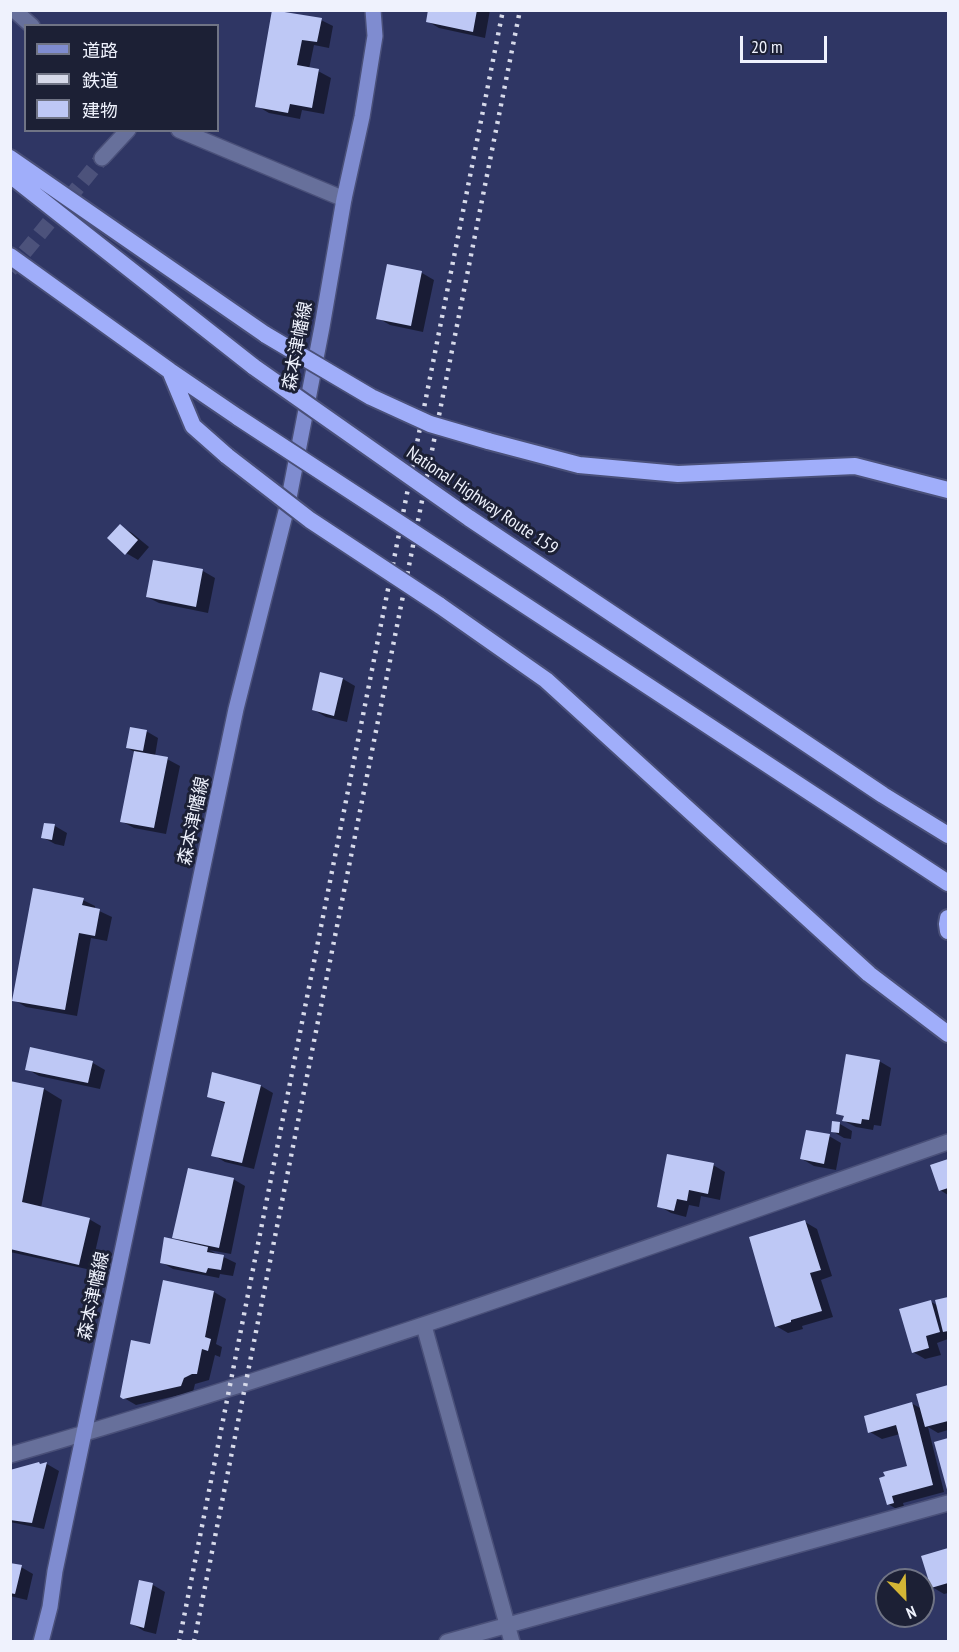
<!DOCTYPE html>
<meta charset="utf-8">
<style>
body{margin:0}
#map{position:relative;width:959px;height:1652px;overflow:hidden;background:#2f3664;font-family:"PT Sans Narrow","Noto Sans JP",sans-serif}
canvas{display:block}
.frame{position:absolute;inset:0;border:12px solid #eff2fd;pointer-events:none}
.legend{position:absolute;left:24px;top:24px;width:195px;height:108px;box-sizing:border-box;background:#1c2035;border:2px solid #707485;margin:0;padding:8px 10px;list-style:none;font-size:18px;color:#eff2fd}
.legend li{display:flex;align-items:center;gap:12px;height:30px}
.legend b{width:30px;border:2px solid #707485}
.north{position:absolute;left:875px;top:1568px;width:60px;height:60px;box-sizing:border-box;background:#1c2035;border:2px solid #707485;border-radius:50%;rotate:157deg;font-size:16px;font-weight:700;line-height:24px;text-align:center;color:#eff2fd}
.north::after{content:'';display:block;margin:auto;width:21px;height:27px;background:#d4b635;clip-path:polygon(50% 0,100% 100%,50% 72%,0 100%)}
.scale{position:absolute;left:740px;top:36px;width:87px;height:27px;box-sizing:border-box;border:3px solid #eff2fd;border-top:0;padding-left:8px;font-size:18px;line-height:21px;white-space:nowrap;color:#eff2fd;-webkit-text-stroke:4px #1c2035;paint-order:stroke}
</style>
<div id="map">
<canvas width="959" height="1652"></canvas>
<div class="frame"></div>
<ul class="legend">
<li><b style="height:8px;background:#7f8cd0"></b>道路</li>
<li><b style="height:8px;background:#d6d9e9"></b>鉄道</li>
<li><b style="height:16px;background:#bec8f5"></b>建物</li>
</ul>
<div class="north">N</div>
<div class="scale">20 m</div>
</div>
<script>
const ctx = document.querySelector('canvas').getContext('2d');
ctx.lineJoin = 'round';
function paint(path, color) {
  ctx.fillStyle = color;
  ctx.fill(path, 'evenodd');
}
function stroke(path, color, width, dash) {
  ctx.strokeStyle = color;
  ctx.lineWidth = width;
  ctx.lineCap = dash ? 'butt' : 'round';
  ctx.setLineDash(dash || []);
  ctx.stroke(path);
}
function label(font, color, halo, rows, align = 'center') {
  ctx.font = font + ' "PT Sans Narrow","Noto Sans JP",sans-serif';
  ctx.lineWidth = 6;
  ctx.setLineDash([]);
  ctx.textBaseline = 'middle';
  ctx.strokeStyle = halo;
  ctx.fillStyle = color;
  for (const [text, x, y, turn = 0] of rows) {
    ctx.save();
    ctx.translate(x, y);
    ctx.rotate((+turn || 0) * Math.PI / 180);
    ctx.textAlign = isNaN(turn) ? turn : align;
    if (halo) ctx.strokeText(text, 0, 0);
    ctx.fillText(text, 0, 0);
    ctx.restore();
  }
}
paint(new Path2D(`
 M429,10H490L485,38L439,28L427,21Z
 M274,11L321,20L333,26L329,48L314,45L309,69L318,71L331,78L324,114L302,110L300,119L269,113L257,106Z
 M388,266L422,273L434,280L423,332L390,325L378,318Z
 M120,526L132,533L149,547L138,560L126,553Z
 M203,571L215,578L208,613L159,603L147,597Z
 M322,674L343,679L355,686L347,722L326,717L314,710Z
 M146,731L158,738L155,756L167,759L180,766L166,834L134,828L121,821L135,752L127,748Z
 M45,824L55,826L67,833L64,846L55,844L42,837Z
 M83,900L95,906V909L112,917L107,941L91,938L77,1016L26,1007L14,1000Z
 M31,1049L93,1063L105,1070L100,1089L39,1076L27,1069Z
 M879,1061L891,1068L881,1126L874,1125L873,1130L856,1127L844,1121L845,1117L838,1113Z
 M214,1074L261,1086L273,1093L254,1169L225,1162L213,1155L226,1104L209,1096Z
 M10,1083L44,1089L62,1100L41,1208L89,1219L101,1226L91,1270L10,1252Z
 M840,1124L852,1131L851,1139L844,1138L832,1131Z
 M829,1136L841,1143L836,1170L814,1166L802,1159Z
 M948,1160V1195L940,1190L932,1166Z
 M713,1165L725,1172L720,1200L701,1196L699,1207L689,1205L686,1217L671,1213L659,1206Z
 M233,1179L245,1186L231,1254L209,1250L236,1263L233,1276L220,1274L219,1278L173,1269L161,1262L184,1243L174,1237Z
 M805,1222L817,1229L832,1276L821,1280L833,1317L802,1326L803,1329L788,1333L776,1326Z
 M164,1281L214,1292L226,1299L216,1344L222,1347L220,1357L215,1355L209,1380L195,1384L193,1392L136,1405L124,1398L151,1346Z
 M948,1298V1339L937,1343L941,1355L925,1359L913,1352L930,1301L938,1306L937,1301Z
 M948,1387V1430L938,1433L928,1427L944,1492L903,1503L905,1510L900,1511L888,1504L881,1479L909,1467L900,1434L882,1439L870,1432L911,1403L922,1409L918,1395Z
 M948,1440V1488L936,1443Z
 M47,1464L59,1471L44,1529L10,1522V1473Z
 M948,1550V1593L944,1594L932,1587L923,1557Z
 M10,1564L21,1567L33,1574L27,1600L10,1596Z
 M140,1582L153,1585L165,1592L156,1634L144,1631L132,1624Z`), '#0007');
paint(new Path2D(`
 M272,10L322,18L317,42L302,40L297,65L319,69L312,108L290,104L288,113L255,107Z
 M428,10H477L473,32L426,22Z
 M387,264L422,271L411,326L376,319Z
 M120,524L138,540L125,555L107,538Z
 M153,560L203,569L196,607L146,597Z
 M320,672L343,678L334,716L312,710Z
 M130,727L147,730L143,751L126,748Z
 M134,751L168,757L154,828L120,822Z
 M44,823L55,824L52,840L41,838Z
 M33,888L84,898L82,905L100,909L95,936L79,933L65,1010L12,1001Z
 M30,1047L93,1061L88,1083L25,1070Z
 M846,1054L880,1060L869,1120L862,1119L861,1124L842,1121L844,1116L836,1114Z
 M212,1072L261,1085L242,1163L211,1156L225,1102L207,1097Z
 M10,1081L44,1088L22,1202L90,1218L79,1265L10,1249Z
 M832,1121L840,1122L839,1133L831,1132Z
 M806,1130L830,1134L824,1164L800,1159Z
 M667,1154L714,1163L708,1194L689,1190L687,1201L677,1199L674,1211L657,1207Z
 M948,1159V1188L939,1191L930,1165Z
 M188,1168L234,1178L219,1248L172,1238Z
 M805,1220L821,1270L810,1273L822,1311L791,1320V1322L775,1327L749,1237Z
 M164,1237L208,1247L207,1252L224,1255L221,1270L208,1268L206,1273L160,1263Z
 M163,1280L214,1291L205,1337L211,1339L208,1351L202,1349L197,1374H192L184,1378L181,1386L123,1399L120,1397L131,1340L150,1344Z
 M948,1297V1331L943,1332L935,1300Z
 M931,1300L940,1332L926,1336L929,1348L912,1353L899,1309Z
 M948,1385V1421L925,1427L916,1394Z
 M912,1402L933,1485L892,1496L894,1503L887,1505L879,1478L885,1476L883,1472L907,1466L896,1425L868,1433L864,1416Z
 M948,1438V1493L934,1442Z
 M39,1462L40,1464L47,1462L32,1523L10,1520V1470Z
 M948,1548V1583L931,1588L921,1556Z
 M10,1563L22,1565L15,1594L10,1593Z
 M139,1580L153,1583L144,1628L130,1624Z`), '#bec8f5');
stroke(new Path2D(`
 M10,270L102,158`), '#4c527b', 15, [15, 8]);
const minor = new Path2D(`
 M14,10L32,26
 M179,130L344,199
 M102,158L128,130
 M424,1326L512,1642
 M10,1455C327,1364 637,1251 948,1142
 M447,1642L948,1503`);
const secondary = new Path2D(`
 M41,1642L50,1607L55,1571L236,709L288,503L322,327L344,199L362,117L375,36L373,10`);
const trunk = new Path2D(`
 M10,158L266,335
 M10,175L254,367
 M10,256L170,371L239,418
 M170,371L193,426L227,456
 M488,441L579,465L678,474L855,466L948,490
 M469,518L883,795L948,835
 M456,560L948,883
 M439,605L546,680L869,974L948,1034
 M948,918L947,924L948,931`);
stroke(minor, '#4a5079', 18);
stroke(secondary, '#4a5079', 18);
stroke(trunk, '#4a5079', 20);
stroke(minor, '#67709b', 15);
stroke(secondary, '#7f8cd0', 15);
stroke(trunk, '#a0aefa', 16);
stroke(new Path2D(`
 M179,1642L503,10
 M194,1642L520,10`), '#d6d9e9', 4.5, [3, 6]);
const trunkBridge = new Path2D(`
 M266,335L371,397L430,424L488,441
 M254,367L469,518
 M239,418L456,560
 M227,456L310,520L439,605`);
stroke(trunkBridge, '#4a5079', 20, []);
stroke(trunkBridge, '#a0aefa', 16);
label('18px', '#eff2fd', '#1c2035', [
 ["森本津幡線",298,346,-79],
 ["National Highway Route 159",482,501,34],
 ["森本津幡線",194,821,-78],
 ["森本津幡線",94,1296,-78]
]);
</script>
